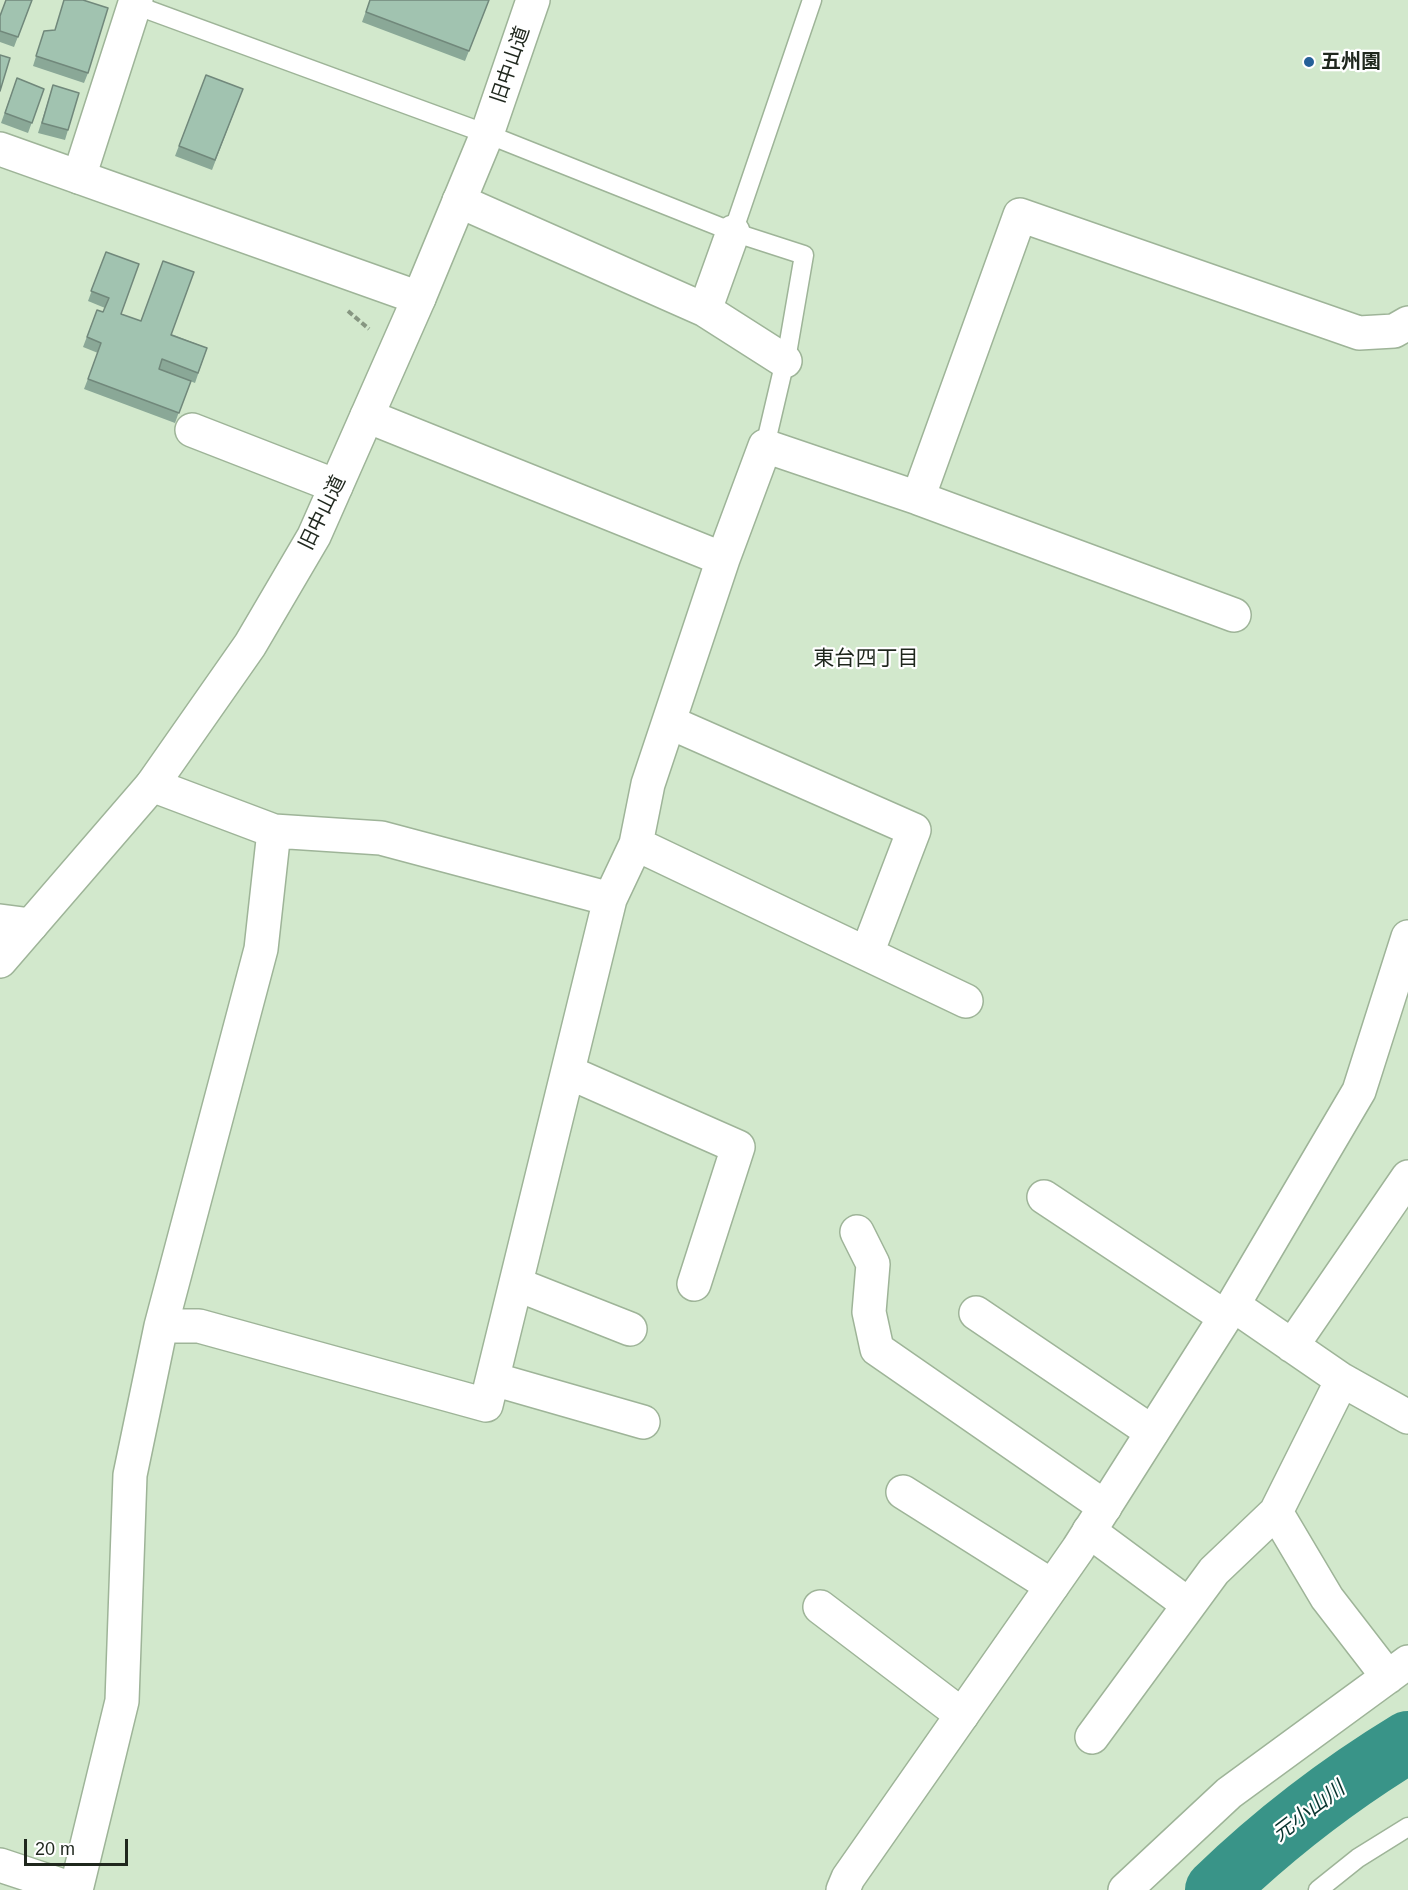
<!DOCTYPE html>
<meta charset="utf-8">
<style>
body{margin:0}
#map{position:relative;width:1408px;height:1890px;overflow:hidden;background:#d2e8cc;font-family:Arial,sans-serif}
canvas{display:block}
.scale{position:absolute;left:24px;top:1839px;width:104px;height:27px;box-sizing:border-box;border:3px solid #1f271d;border-top:0;padding-left:8px;font-size:18px;line-height:21px;white-space:nowrap;color:#1f271d;-webkit-text-stroke:4px #fff;paint-order:stroke}
</style>
<div id="map">
<canvas width="1408" height="1890"></canvas>
<div class="scale">20 m</div>
</div>
<script>
const ctx = document.querySelector('canvas').getContext('2d');
ctx.lineJoin = 'round';
function stroke(path, color, width, dash) {
  ctx.strokeStyle = color;
  ctx.lineWidth = width;
  ctx.lineCap = dash ? 'butt' : 'round';
  ctx.setLineDash(dash || []);
  ctx.stroke(path);
}
function paint(path, color) {
  ctx.fillStyle = color;
  ctx.fill(path, 'evenodd');
}
function label(font, color, halo, rows, align = 'center') {
  ctx.font = font + ' Arial,"Noto Sans JP",sans-serif';
  ctx.lineWidth = 4.5;
  ctx.setLineDash([]);
  ctx.textBaseline = 'middle';
  ctx.strokeStyle = halo;
  ctx.fillStyle = color;
  for (const [text, x, y, turn = 0] of rows) {
    ctx.save();
    ctx.translate(x, y);
    ctx.rotate((+turn || 0) * Math.PI / 180);
    ctx.textAlign = isNaN(turn) ? turn : align;
    if (halo) ctx.strokeText(text, 0, 0);
    ctx.fillText(text, 0, 0);
    ctx.restore();
  }
}
stroke(new Path2D(`
 M1216,1890C1274,1834 1339,1784 1408,1742`), '#399488', 62);
const service = new Path2D(`
 M135,5L487,134L733,232L812,0
 M733,232L804,255L788,348L765,446
 M1318,1890L1358,1858L1408,1827`);
const minor = new Path2D(`
 M79,177L136,0
 M459,201L705,310L785,361
 M705,310L733,232
 M367,416L723,559
 M192,430L336,486
 M918,498L1020,215L1359,333L1394,331L1408,323
 M669,722L914,830L867,953
 M274,831L381,838L610,899
 M636,844L966,1001
 M0,921L31,925
 M568,1072L738,1147L694,1284
 M1044,1197L1225,1317
 M857,1232L873,1264L869,1312L877,1349L1105,1507
 M516,1284L630,1329
 M1233,1305L1342,1380L1408,1417
 M976,1313L1152,1432
 M161,1326H199L486,1405L610,899L636,844L648,784L723,559L765,446L918,498L1234,615
 M1292,1346L1408,1177
 M493,1379L643,1422
 M1342,1380L1276,1512L1327,1598L1388,1677
 M903,1492L1052,1586
 M1089,1531L1189,1605
 M820,1607L962,1715
 M1092,1737L1214,1571L1276,1512
 M76,1890L122,1701L130,1475L161,1326L261,949L274,831L152,785
 M1125,1890L1229,1793L1408,1662`);
const tertiary = new Path2D(`
 M0,149L419,298
 M0,1865L75,1890
 M843,1890L848,1878L1078,1549L1233,1305L1359,1091L1408,937`);
const secondary = new Path2D(`
 M0,961L152,785L250,645L314,536L419,298L487,134L533,0`);
stroke(service, '#9eb498', 21);
stroke(minor, '#9eb498', 36);
stroke(tertiary, '#9eb498', 36);
stroke(secondary, '#9eb498', 36);
stroke(new Path2D(`
 M348,311L369,329`), '#869681', 4, [6, 3]);
stroke(service, '#fff', 18);
stroke(minor, '#fff', 33);
stroke(tertiary, '#fff', 33);
stroke(secondary, '#fff', 33);
paint(new Path2D(`
 M32,0L14,47L0,42V16Z
 M64,0L88,73L84,83L33,66L44,31L55,30Z
 M370,0H489L465,61L362,22Z
 M206,75L243,89L212,170L175,156Z
 M17,78L44,89L28,133L1,123Z
 M53,85L68,130L65,140L38,133Z
 M106,252L121,314L207,348L195,383L190,381L175,423L84,389L98,353L83,347L97,310L103,312L105,308L88,301Z`), '#8aa897');
const building = new Path2D(`
 M6,0H32L18,37L0,31V16Z
 M64,0H83L108,8L88,73L36,56L44,31L55,30Z
 M370,0H489L469,51L366,12Z
 M0,55L10,58L0,91Z
 M206,75L243,89L215,160L179,146Z
 M17,78L44,89L32,123L5,113Z
 M53,85L79,93L68,130L42,123Z
 M106,252L139,264L121,314L141,321L163,261L194,272L171,335L207,348L198,373L162,359L159,369L191,381L179,413L88,379L101,343L87,337L97,310L103,312L109,298L91,291Z`);
paint(building, '#a1c3b0');
stroke(building, '#71887b', 1.5);
for (const [x, y, r, color] of [
 [1309,62,6,"#256098"]
]) {
  const dot = new Path2D();
  dot.arc(x, y, r, 0, 2 * Math.PI);
  ctx.fillStyle = color;
  ctx.fill(dot);
  stroke(dot, '#fff', 2);
}
label('bold 20px', '#1f271d', '#fff', [
 ["五州園",1321,62]
], 'left');
label('20px', '#1f271d', '#fff', [
 ["旧中山道",511,65,-71],
 ["旧中山道",323,513,-64]
]);
label('21px', '#1f271d', '#fff', [
 ["東台四丁目",866,659]
]);
label('italic 21px', '#08342f', '#fff', [
 ["元小山川",1309,1812,-37]
]);
</script>
